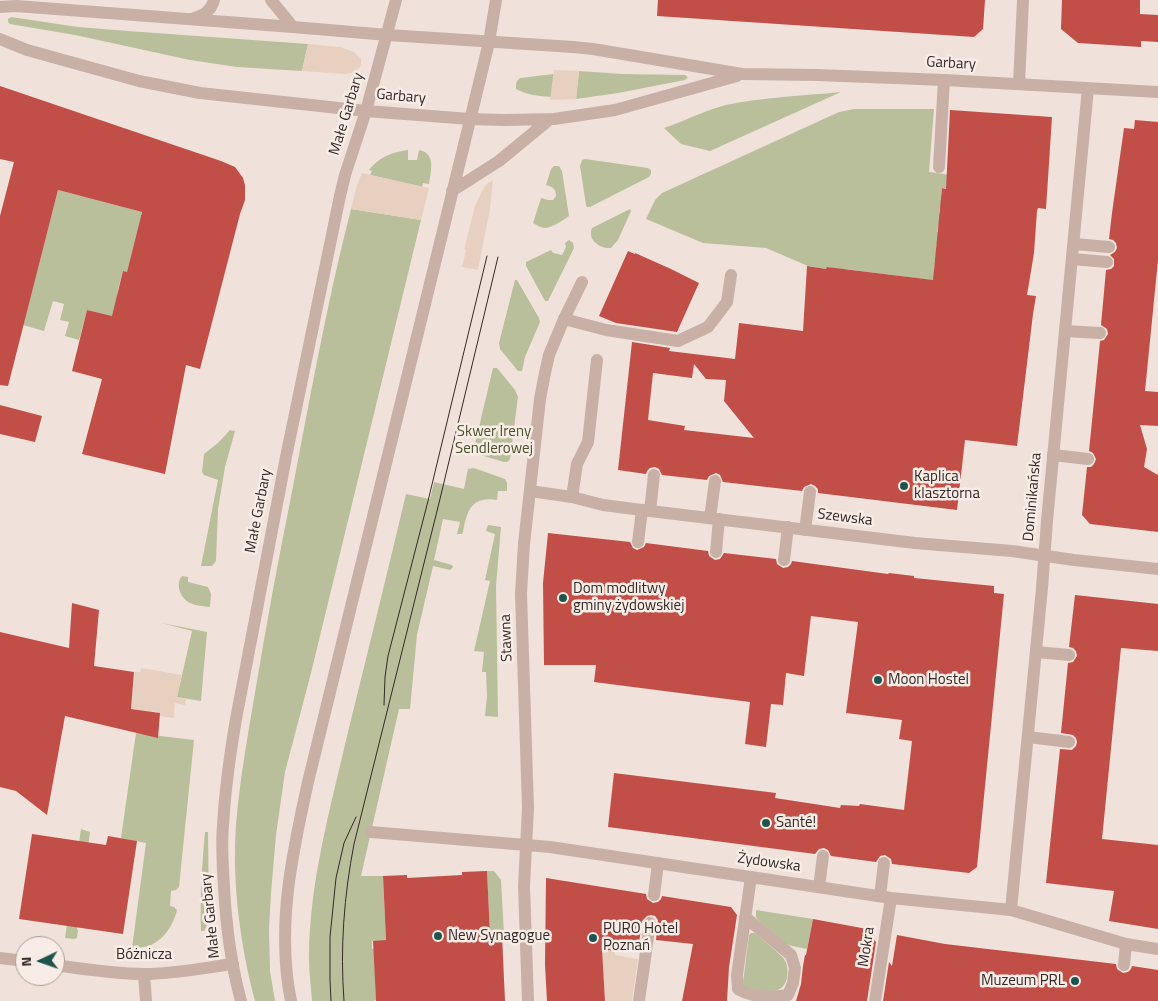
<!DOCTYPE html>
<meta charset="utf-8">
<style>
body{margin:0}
#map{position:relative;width:1158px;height:1001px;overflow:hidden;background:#f0e2da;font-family:"Titillium Web",sans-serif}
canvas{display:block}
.north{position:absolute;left:15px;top:936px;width:50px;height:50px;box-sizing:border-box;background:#f8ece6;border:1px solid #aa9e9a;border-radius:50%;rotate:267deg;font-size:14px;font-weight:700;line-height:20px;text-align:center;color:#342927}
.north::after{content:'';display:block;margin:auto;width:18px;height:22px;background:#1e544e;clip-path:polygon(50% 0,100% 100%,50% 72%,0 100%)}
</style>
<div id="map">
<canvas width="1158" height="1001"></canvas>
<div class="north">N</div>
</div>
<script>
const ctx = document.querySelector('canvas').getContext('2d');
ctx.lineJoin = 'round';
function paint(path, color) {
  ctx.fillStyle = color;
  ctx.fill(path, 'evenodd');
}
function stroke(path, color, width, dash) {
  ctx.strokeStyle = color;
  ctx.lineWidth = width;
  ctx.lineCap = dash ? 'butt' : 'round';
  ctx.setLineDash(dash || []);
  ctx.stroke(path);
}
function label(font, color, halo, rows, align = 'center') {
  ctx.font = font + ' "Titillium Web",sans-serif';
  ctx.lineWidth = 5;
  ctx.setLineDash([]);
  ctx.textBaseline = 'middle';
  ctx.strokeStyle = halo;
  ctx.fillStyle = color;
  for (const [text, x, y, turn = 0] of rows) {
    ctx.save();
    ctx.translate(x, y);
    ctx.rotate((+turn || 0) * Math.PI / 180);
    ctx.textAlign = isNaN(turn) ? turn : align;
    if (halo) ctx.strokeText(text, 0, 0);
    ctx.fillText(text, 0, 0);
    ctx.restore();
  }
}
paint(new Path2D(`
 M11,17L78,27L128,31L308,44L302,71L237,67L190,60L75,35L10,24L8,22V19Z
 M579,71L622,74L685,75L688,77L685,80L618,93L576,99Z
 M554,74L551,97C538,96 528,95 516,89C516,84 516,81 520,78Z
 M841,92L710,151L681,144L664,128C685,121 705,110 726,105C763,97 802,96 841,92Z
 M854,109H934L929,172L951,175L949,189L942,188L941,194L945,208L940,207L939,213L945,214L938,227L937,232L943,233L936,246V252L941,253L934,266V272H939L938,281L845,269H831V267H827L826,269L808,266L766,248L703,243L646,219L655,200L662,193L839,112Z
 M408,150V160H417L419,150C436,153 431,171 429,184L423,183L422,187L370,175L372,171L369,170C379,157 392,152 408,150Z
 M585,159L648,168L651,170V174L649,177L590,207H587L586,205L580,166L582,160Z
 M554,166H559L562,171L569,216C564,220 551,228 545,228C541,228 537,225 533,223L541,198L548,200H553L556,196C556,189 553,187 546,185L551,169Z
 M58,190L142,212L127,272L123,271L118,289L115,317L87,310L79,340L65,336L69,322L60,320L64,304L53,301L44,331L23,325Z
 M351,209L421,220L311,673L285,772L276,835L271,893L269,930L270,971L275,1001H255C240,944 232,884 236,825C240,776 249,729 257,681C267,621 278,561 290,502C309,404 326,306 351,209Z
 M630,209L631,211L618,240L611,248C600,249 587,240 592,228Z
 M569,240L573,243L574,248L548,301H545L526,266V262L551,250L553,253L562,255L566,247L565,243Z
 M515,280H517L539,318L540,322L525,357L522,371H518L500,349L499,343Z
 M493,368H497L515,390L518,397L510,459L507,462H504L477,454L474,452V448Z
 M230,430L235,431L225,467L218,509L216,561L212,566H201L218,480L204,475L202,472L204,454L219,442Z
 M474,468L505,479L507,483V491H498L497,500C471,496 467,511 463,532L462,534H457L460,522L443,519L434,560L452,565L453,567L450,570L433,566L417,635L410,709H399L361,876H383L386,942L379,941H372V949H374L376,1000L374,1001H312C311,987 309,973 309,959C309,883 330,810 347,736C367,655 387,574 406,494L430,499L434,482L464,489L468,469Z
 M488,525L501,527L496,586L498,717L485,716L487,696L486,672H482L484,652L474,651L490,581L485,580L495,534L486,531Z
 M182,576L188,577V582L208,587L211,594L210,607C203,606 196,606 190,603C180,598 175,584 182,576Z
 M162,623L207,632L201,701L177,697L192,631Z
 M136,733L194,740L179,887L176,890L171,891L170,906L174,907L177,910C173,927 161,944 144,947C140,948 135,947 132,948L146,843L121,838Z
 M81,829L90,832L77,929L78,930L77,938L74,939L65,938Z
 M205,832H208L209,912L208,923L204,931H201C200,897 202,865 205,832Z
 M487,871H494L501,880L504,935H497V937H490Z
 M756,910L813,919L807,949L792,946L786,944L759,921L756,917Z
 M751,933H755C762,939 769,945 776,951C778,953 782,956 784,959C788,964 788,972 787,978C782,999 758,990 744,987L743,983L749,935Z`), '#b9bf9b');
paint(new Path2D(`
 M308,44L340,47L354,52L361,59V64L359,68L356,72L352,73L345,74L302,71Z
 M554,70L579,71L576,99L550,100Z
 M362,173L429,188L421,220L351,209L357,185Z
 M493,180L490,209L478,270L462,267L466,250L464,249L475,206L482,191L487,184Z
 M141,668L182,675L177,697L186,699L185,705L175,703L174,718L160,716L157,712L131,709L135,672H140Z
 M602,949L615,951V955L638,959L632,1001H605Z`), '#e8d0c1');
paint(new Path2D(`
 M658,0H985L983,29L974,37L657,16Z
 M1062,0H1140V14L1158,15V42L1141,41V47L1078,43L1061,29Z
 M0,86L221,161L235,167L243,178L245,185V200L240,214L200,369L186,365L165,474L82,454L102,379L72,371L87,310L112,316L123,271L127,272L142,212L58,190L8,386L0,385V216L14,162L0,159Z
 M950,110L1052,117L1046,209L1038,208L1037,211L1034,253L1027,295L1036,296L1033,314L1017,446L965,440L957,510L818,493V489L815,486L811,484L804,487L802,491L723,482L720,475L716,473L709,476L707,480L662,475L659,469L655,467L650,468L647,471L646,474L618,470L632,342L670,348L669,351L735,359L739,323L803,331L807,266L826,269L827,267L933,280L942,188L946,189ZM694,364L706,379L726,380L724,401L754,438L684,430L685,426L648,420L653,373L692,378Z
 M1135,120L1158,122V260L1145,391L1158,392V426L1140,425L1147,449L1144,467L1158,475V532L1090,524L1082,515L1087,467H1091L1094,464L1096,459L1093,453L1089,451L1100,341L1104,340L1108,334L1107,329L1101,325L1106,270L1111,269L1114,266V259L1110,255L1115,252L1117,248L1116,243L1113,240L1109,239L1112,213L1124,128L1134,129Z
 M628,251L635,254V253L671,269L699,283L677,332L616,323L599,316Z
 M0,405L42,416L35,442L0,434Z
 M548,533L630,542L633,548L637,550L644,547L646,543L708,551L709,556L715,560L720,559L724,553L776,559L777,564L783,568L788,567L791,564L792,561L888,574L889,573L914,576V578L994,586V593L1004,594L977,867L969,873L892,864L891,859L885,855L880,856L876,862L831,856L828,850L824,848L819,849L815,854L608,827L614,773L776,793L775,798L840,808L841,805L859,806L860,804L904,810L912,741L899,739L902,720L846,713L858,622L811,616L804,676L786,673L783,705L771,704L766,747L745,744L750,702L594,682L596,665H544L543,583Z
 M1075,595L1158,604V651L1121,648L1102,839L1158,845V929L1109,921L1114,891L1046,883L1060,749L1072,750L1076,746L1077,742L1076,738L1073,735L1061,733L1068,663L1073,662L1077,656L1076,651L1073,648L1069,647Z
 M72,603L99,610L94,666L134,672L131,709L160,713L158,738L65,716L47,815L16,791L0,787V632L69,648Z
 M32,834L106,845L108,836L137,841L123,934L19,919Z
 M487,871L490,935H502L505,1001H376L373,941L386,940L383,876L407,875V878L462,875V872Z
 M546,878L646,894L647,899L653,903L658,902L661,899L662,896L731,907L737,915L729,967L727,1001H682L693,944L656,940L658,920L655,916L651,915L647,916L642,921L638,951L615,948V951L602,949L605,1001H547L545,965Z
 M813,919L867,929L876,942L867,1001H796L801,984L803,966L805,955H806Z
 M897,935L945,944L1116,964L1117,969L1123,973L1128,972L1131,969L1132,966L1158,970V1001H883L889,962L892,966Z`), '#c14e47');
stroke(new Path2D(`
 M939,167L944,80
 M1074,244L1109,247
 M1072,259L1107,262
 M564,319L606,330L678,341L708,327L727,302L731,275
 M1065,331L1100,333
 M1053,455L1088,459
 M572,497L577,464L588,442L597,360
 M650,511L654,475
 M710,518L715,481
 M805,530L810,492
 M638,542L642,510
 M716,552L719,519
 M784,560L788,527
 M1036,652L1069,655
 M1028,737L1069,742
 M371,832L526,845
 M819,887L823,856
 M654,895L658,863
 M880,896L884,863
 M745,917L791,955L795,968L793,983L788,995C771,998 753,998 738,989L737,975L751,877
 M1124,965L1126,944
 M144,974L146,1001
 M639,1001L650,923`), '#c8b0a6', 12);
stroke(new Path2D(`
 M271,0L293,27
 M192,19C203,15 211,12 214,0
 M1019,84L1023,0
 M530,491L572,497L603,505L642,510L915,543L1012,551L1074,560L1158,569
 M526,845L550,847L891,898L1011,910L1126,944L1158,949
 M1011,910L1042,588L1047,521L1088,88
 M0,958L25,961
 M55,965C83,969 116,974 144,974C173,974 203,968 233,964
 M528,1001L524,886L528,808L521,594L524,544L540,399L545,373L549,355L564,319L582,282
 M875,1001L891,898`), '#c8b0a6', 12);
stroke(new Path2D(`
 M0,7L16,6L293,27L388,35L573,47L593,49L742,74L817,75L944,80L1158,92
 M0,39L27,50L139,81L200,93L366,111L470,119L505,120L554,119L615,110L737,76
 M452,191L499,161L550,119
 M241,1001C231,964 226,925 224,887C223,867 221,846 223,826C225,790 230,754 236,719L286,457L340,196L345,175L366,111L396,0
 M291,1001C276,928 292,854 308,782L484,63L489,42L496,0`), '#c8b0a6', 12);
stroke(new Path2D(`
 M384,705L385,677L388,656L428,501L487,256
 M331,1001L330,980V937L336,878L344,843L356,817
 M344,1001C340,948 344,896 354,844L439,503L498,257`), '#342927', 1);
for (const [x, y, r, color] of [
 [904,486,5,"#1e544e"],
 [563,598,5,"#1e544e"],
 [878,680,5,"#1e544e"],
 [766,823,5,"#1e544e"],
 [438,936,5,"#1e544e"],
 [593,938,5,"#1e544e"],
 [1075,981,5,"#1e544e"]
]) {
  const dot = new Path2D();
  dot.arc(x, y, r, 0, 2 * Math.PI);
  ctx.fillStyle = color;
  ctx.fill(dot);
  stroke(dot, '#f8ece6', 2);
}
label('15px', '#342927', '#f8ece6', [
 ["Garbary",951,64,3],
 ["Garbary",401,97,5],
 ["Małe Garbary",347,114,-73],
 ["Dominikańska",1033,497,-85],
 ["Małe Garbary",259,511,-79],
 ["Szewska",845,518,7],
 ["Stawna",507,638,-92],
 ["Żydowska",769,863,8],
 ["Małe Garbary",211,916,-96],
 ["Mokra",867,947,-81],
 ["Bóżnicza",144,955]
]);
label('15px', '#4b522c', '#f8ece6', [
 ["Skwer Ireny",494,432],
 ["Sendlerowej",494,449]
]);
label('15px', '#342927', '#f8ece6', [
 ["Kaplica",914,477],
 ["klasztorna",914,494],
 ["Dom modlitwy",573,589],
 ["gminy żydowskiej",573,606],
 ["Moon Hostel",888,680],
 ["Santé!",776,823],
 ["PURO Hotel",603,929],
 ["Poznań",603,946],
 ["New Synagogue",448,936],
 ["Muzeum PRL",1065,981,"right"]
], 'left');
</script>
